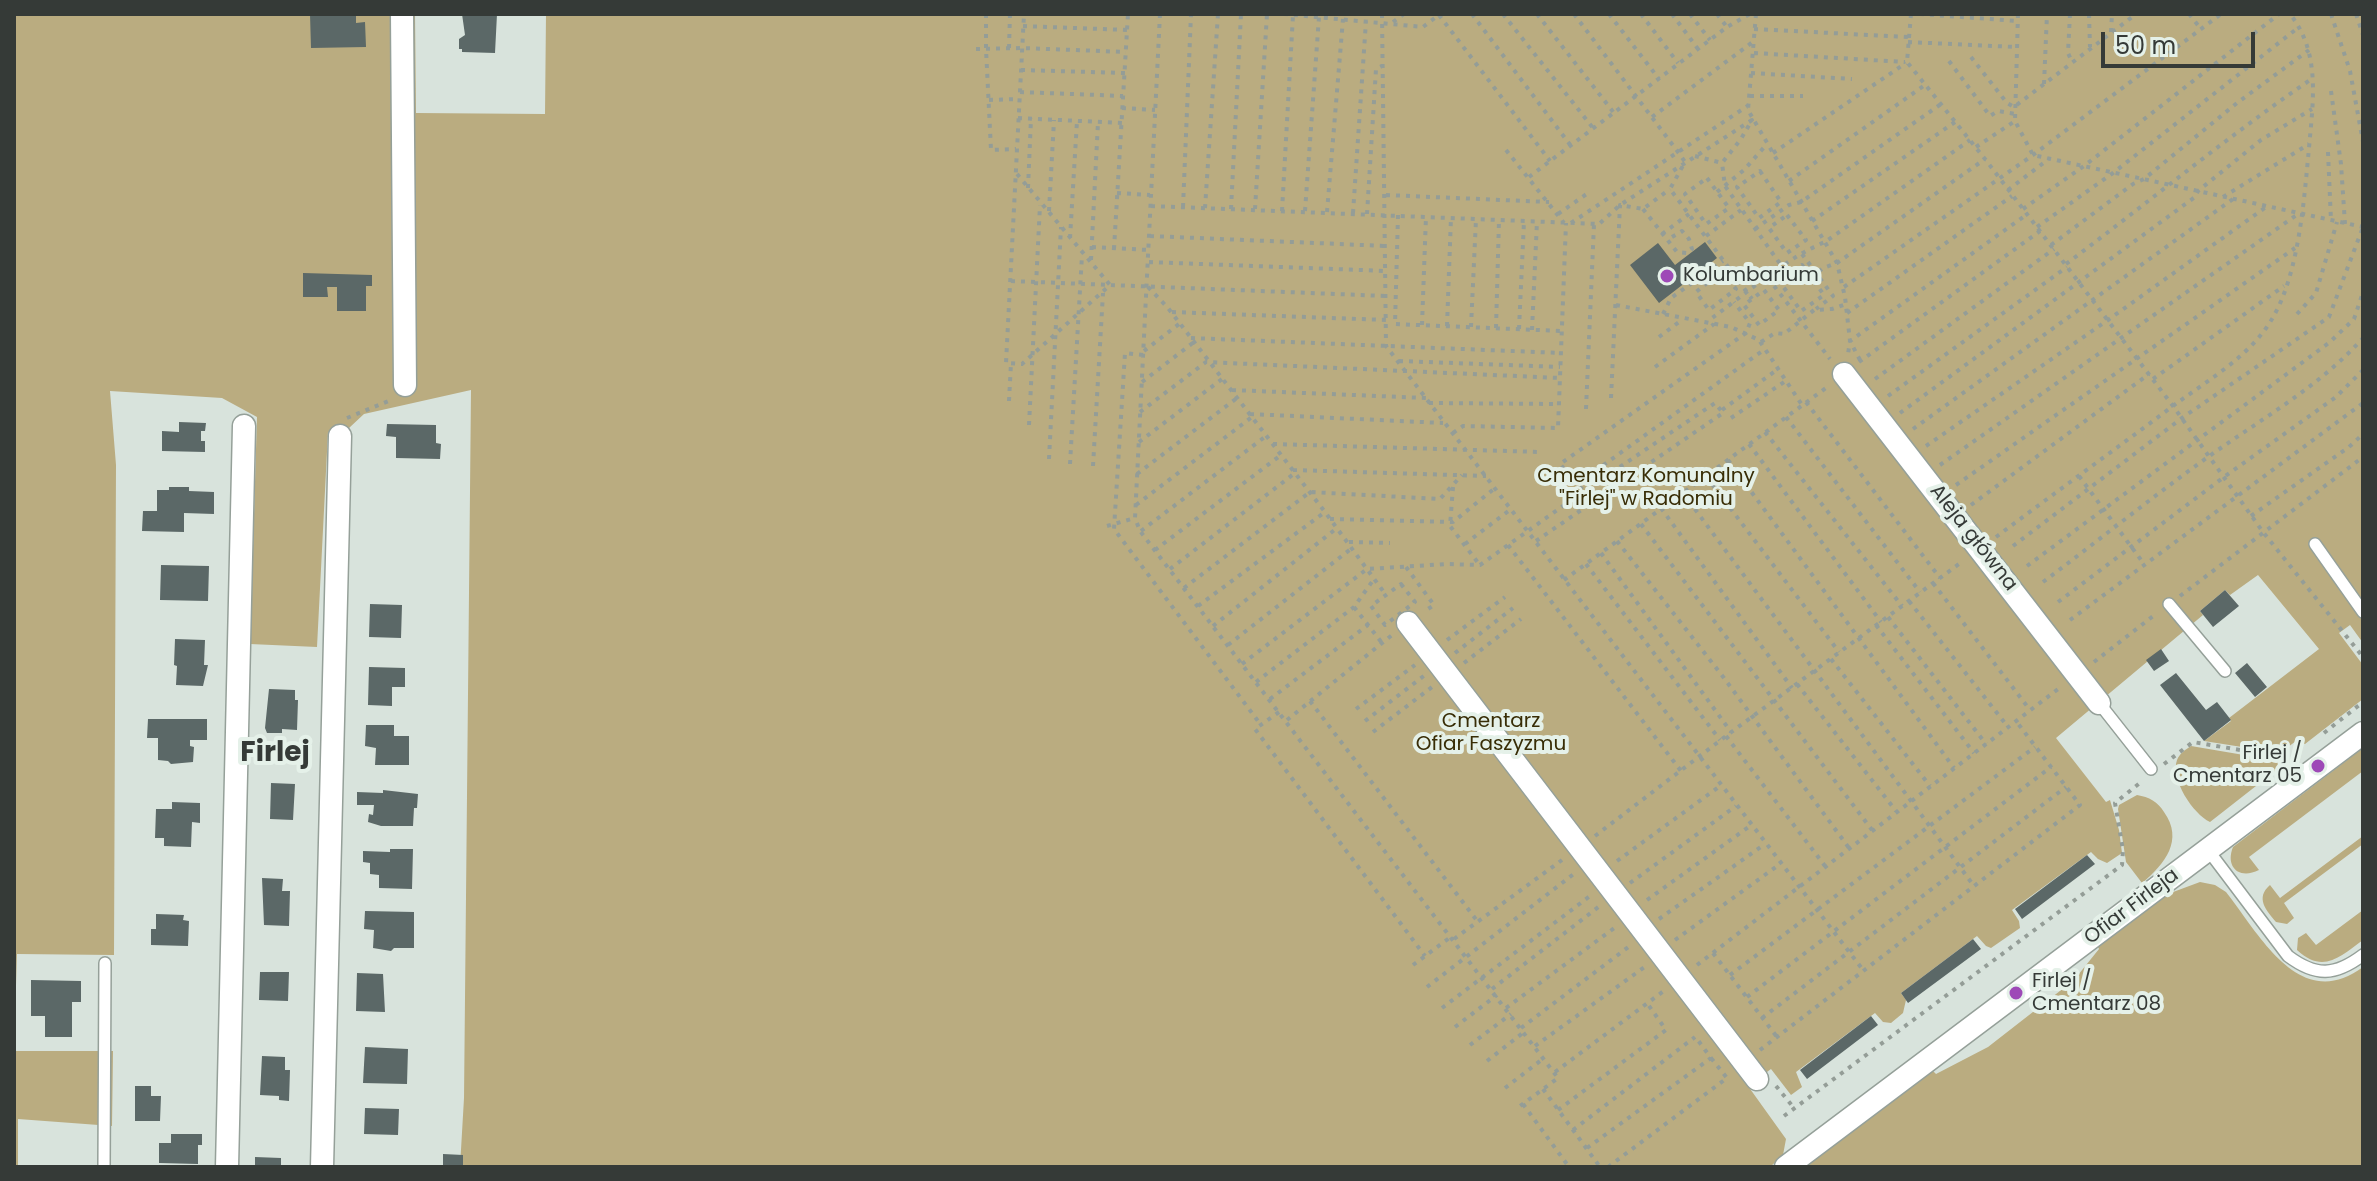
<!DOCTYPE html>
<meta charset="utf-8">
<style>
body{margin:0}
#map{position:relative;width:2377px;height:1181px;overflow:hidden;background:#d8e3dc;font-family:Poppins,sans-serif}
canvas{display:block}
.frame{position:absolute;inset:0;border:16px solid #353a37;pointer-events:none}
.scale{position:absolute;left:2101px;top:32px;width:154px;height:36px;box-sizing:border-box;border:4px solid #353a37;border-top:0;padding-left:10px;font-size:24px;line-height:28px;white-space:nowrap;color:#353a37;-webkit-text-stroke:6px #e5f1e9;paint-order:stroke}
</style>
<div id="map">
<canvas width="2377" height="1181"></canvas>
<div class="frame"></div>
<div class="scale">50 m</div>
</div>
<script>
const ctx = document.querySelector('canvas').getContext('2d');
ctx.lineJoin = 'round';
function paint(path, color) {
  ctx.fillStyle = color;
  ctx.fill(path, 'evenodd');
}
function stroke(path, color, width, dash) {
  ctx.strokeStyle = color;
  ctx.lineWidth = width;
  ctx.lineCap = dash ? 'butt' : 'round';
  ctx.setLineDash(dash || []);
  ctx.stroke(path);
}
function label(font, color, halo, rows, align = 'center') {
  ctx.font = font + ' Poppins,sans-serif';
  ctx.lineWidth = 8;
  ctx.setLineDash([]);
  ctx.textBaseline = 'middle';
  ctx.strokeStyle = halo;
  ctx.fillStyle = color;
  for (const [text, x, y, turn = 0] of rows) {
    ctx.save();
    ctx.translate(x, y);
    ctx.rotate((+turn || 0) * Math.PI / 180);
    ctx.textAlign = isNaN(turn) ? turn : align;
    if (halo) ctx.strokeText(text, 0, 0);
    ctx.fillText(text, 0, 0);
    ctx.restore();
  }
}
paint(new Path2D(`
 M14,14H415L416,113L545,114L546,14H2363V643L2350,625L2339,633L2363,665V699L2305,744L2296,741L2280,753L2204,741L2231,721L2229,718L2319,649L2258,575L2230,595L2225,590L2200,611L2203,615L2056,738L2106,802L2110,800L2119,830L2122,853L2107,863L2098,859L2091,852L2012,910L2019,921L2020,928L1991,948L1986,946L1977,936L1901,993L1906,1000L1903,1013L1891,1023L1883,1022L1875,1013L1796,1072L1802,1087L1791,1095L1771,1069L1748,1086L1786,1139L1783,1155L1770,1167H460L464,1098L471,390L364,414L349,428L328,432L317,647L250,644L257,417L222,398L110,391L116,465L114,955L17,954L14,1049Z
 M2191,746L2279,761V768L2210,822C2193,814 2170,779 2177,760C2180,753 2185,750 2191,746Z
 M2363,748V771L2249,857L2259,870C2239,880 2225,867 2233,847Z
 M2137,795C2149,797 2158,802 2164,812C2184,840 2165,864 2142,883L2126,862L2118,809L2119,805Z
 M2363,836V844L2284,903L2294,918L2287,924L2276,922C2266,910 2255,898 2270,885L2280,898Z
 M2200,882L2215,885L2226,892C2260,935 2300,1014 2363,967V1167H1799L1932,1070L1936,1074L1988,1047L2074,980L2099,949L2097,945L2157,898Z
 M2363,910V940C2340,957 2323,974 2297,950L2298,938L2306,933L2316,945Z
 M14,1051H113L112,1126L18,1119V1167H14Z`), '#baac80');
paint(new Path2D(`
 M310,14H356V23L365,22L366,47L311,48Z
 M462,14H497L495,53L462,52V49H459V39L465,35Z
 M1705,242L1717,258L1659,303L1630,265L1658,243L1675,265Z
 M303,273L372,275V286H366V311H337V287H327L328,297H303Z
 M179,422L206,423L205,431H201V441H205V452L162,451V431L179,432Z
 M387,424L436,425V443L441,444L440,459L396,458V437L386,436Z
 M169,487H189V491L214,492V514L184,513V532L142,531L143,511H157V490H169Z
 M161,565L209,566L208,601L160,600Z
 M2225,590L2239,606L2213,627L2200,611Z
 M370,604L402,605L401,638L369,637Z
 M175,639L205,640L204,665H208L203,686L176,685L177,666L174,665Z
 M2161,649L2169,661L2154,671L2146,660Z
 M2247,663L2267,687L2255,697L2235,673Z
 M369,667L405,668V687H392V706L368,705Z
 M2176,673L2206,710L2217,702L2231,720L2204,741L2160,685Z
 M269,689L295,690V700H298L297,730L282,729V733H267L265,728Z
 M148,719H207V740H190V746L194,747L193,762L171,764L168,761L158,760V738H147Z
 M366,725H394V736H409V765H375L376,748L365,746Z
 M271,783L295,784L293,820L270,819Z
 M383,790L418,794L417,808H414L413,826H381L368,822L369,814L373,815L374,805H357V792L383,793Z
 M172,802L200,803V823L192,822L191,847L164,846V838H155L156,809H172Z
 M390,849H413L412,889L379,888V875L370,874V863L363,862V851L390,852Z
 M2087,855L2095,864L2022,919L2015,909Z
 M262,878L283,879L282,891H290L289,926L264,925Z
 M365,911L414,912V948H394L391,951L373,948L374,930L364,929Z
 M156,914L184,915L183,920L189,921L188,946L151,945V929H156Z
 M1973,939L1981,949L1908,1003L1901,993Z
 M260,972H289L288,1001L259,1000Z
 M357,973L383,974L385,1012L356,1011Z
 M31,980L81,981V1002H72V1037H45V1016H31Z
 M1871,1016L1878,1025L1807,1079L1800,1070Z
 M365,1047L408,1049L407,1084L363,1083Z
 M262,1056L285,1057V1070H290L289,1101L279,1100V1096L260,1095Z
 M135,1086H151V1096H161L160,1121H135Z
 M365,1108L399,1109L398,1135L364,1134Z
 M171,1134H202V1145H198V1164L159,1163V1143H171Z
 M443,1154L463,1155V1167H443Z
 M255,1157L281,1158V1167H255Z`), '#5b6867');
const lane = new Path2D(`
 M2315,544L2363,612
 M2169,604L2225,671
 M2099,703L2151,769
 M2208,850L2288,956C2316,977 2335,976 2363,955
 M104,1167L105,963`);
const street = new Path2D(`
 M402,14L405,385
 M1844,374L2099,703
 M1408,623L1757,1079
 M227,1167L244,426
 M322,1167L340,436
 M1786,1167L2363,733`);
stroke(lane, '#95a099', 14);
stroke(street, '#95a099', 25);
stroke(new Path2D(`
 M986,14V49L991,150L1016,149
 M1160,14L1135,518L1140,531L1558,1078L1516,1109
 M1284,14L1423,27L1440,14
 M1382,14L1386,346L1863,970
 M1472,14L1571,146
 M1503,14L1593,128
 M1537,14L1614,113
 M1574,14L1678,152L1685,162L1670,189L1752,299
 M1609,14L1659,79
 M1641,14L1678,63
 M1672,14L1698,49
 M1690,14L1710,40
 M1717,14L1727,27
 M1756,14L1748,110L1837,263L1845,297L1850,341L1848,354
 M1911,14L1907,62L1985,159L2173,406L2263,532L2363,657
 M1920,14L2017,21
 M2018,14L2015,121L2033,155L2363,227
 M2070,14L2068,53L2072,62
 M2089,14L2090,47
 M2189,14L2201,29
 M2331,14L2350,71L2363,142
 M2356,14L2363,35
 M1439,15L1550,161
 M1393,22L1404,14
 M1023,26L1127,30
 M1754,29L1908,37
 M2111,32L2112,14
 M1908,42L2016,47
 M1009,48L1010,14
 M976,49L1022,48L1126,52
 M1754,53L1905,62
 M1971,57L2007,103L2014,107L2136,14
 M1949,61L1990,116L1998,111L2015,114
 M1021,70L1125,73
 M1751,73L1852,79
 M2044,84L2047,14
 M2331,91L2341,164L2345,224
 M1020,92L1123,96
 M1750,96H1803
 M989,100L1019,99
 M1122,108L1155,110
 M1652,117L1754,41
 M1018,118L1122,123
 M1976,147L2015,121
 M1506,150L1564,223
 M2328,152L2331,221
 M1773,153L1906,63
 M1695,156L1722,163
 M1760,171L1781,202L1759,218L1737,187Z
 M1017,174L1110,285L1022,364L1006,363L1024,14
 M1529,177L1727,27L1750,14
 M1707,178L1729,208L1706,224L1685,194Z
 M1789,181L1925,85
 M1028,188L1031,118
 M2008,190L2050,158
 M1717,192L1744,170L1767,144
 M1117,193L1150,195
 M1386,195L1549,202
 M2223,197L2309,144
 M1151,206L1599,224L1620,205L1752,120L1741,139L1722,163L1725,186L1783,268
 M1183,207L1191,14
 M1205,208L1218,14
 M1231,209L1241,14
 M1255,209L1267,14
 M1643,209L1677,252L1687,253L1692,249L1689,239L1682,231L1667,240
 M2023,209L2084,166L2279,14
 M1049,211L1054,120
 M1282,211L1293,15
 M1305,211L1319,17
 M1327,212L1343,19
 M1353,213L1366,21
 M1367,214L1376,69L1382,66
 M1558,214L1588,193
 M1398,215L1395,324L1561,331
 M1787,215L1806,240L1787,253L1769,228Z
 M1812,221L1955,122
 M1571,223L1749,105
 M2037,227L2113,173L2299,27
 M1755,229L1789,205L1801,202L1941,104
 M1662,234L1689,214
 M1150,236L1386,246
 M1706,236L1741,210
 M1070,238L1077,121
 M2051,245L2133,184L2144,179L2237,103L2309,50
 M1092,247L1149,250
 M1114,249L1128,14
 M1802,254L1833,296L1816,309
 M1091,260L1098,122
 M1149,262L1386,271
 M2066,264C2149,202 2228,136 2313,78
 M1802,265L1824,295L1801,311L1779,281Z
 M1722,271L1736,289L1709,310L1696,292Z
 M1768,278L1830,359
 M1811,278L1823,268L1837,263L1985,159
 M1011,281L1386,296
 M1148,287L1168,308L1325,512L1386,595
 M1844,287L2033,155L2221,14
 M1764,290L1779,310L1759,325L1744,305Z
 M1616,305L1731,327L1759,340L1802,405
 M1172,312L1386,320
 M1847,313L2012,196
 M1663,314L1671,298L1723,261
 M2297,314L2316,293L2337,222
 M1422,325L1426,216
 M1447,326L1451,217
 M1471,327L1476,219
 M1496,328L1499,220
 M1519,329L1524,221
 M1532,330L1537,221
 M1659,337L1683,319
 M1191,338L1561,353
 M1761,342L1775,333L1784,334L1814,310L1832,309L1846,304
 M1144,351L1179,324
 M1143,355L1125,353L1114,529L1261,725
 M1860,360L1850,341L2026,215
 M1399,361L1560,367
 M1859,362L2040,231
 M1655,367L1714,324L1712,318C1747,293 1786,258 1825,242L1970,140
 M1875,379L2054,249
 M2153,379L2284,286
 M1142,382L1194,342
 M1232,390L1426,398
 M1888,396L2067,267
 M1611,398L1620,205L1643,209L1670,189
 M1009,401L1011,363
 M1806,402L1940,578
 M1429,403L1559,404
 M1586,409L1594,224
 M1722,410L1778,369
 M1140,412L1206,362L1560,378
 M1900,413L2195,197L2198,191L2261,140L2312,109
 M1250,414L1443,423
 M1786,417L1920,592
 M347,418L391,400
 M1731,418L1787,380
 M1029,425L1040,205
 M1913,429L2233,199
 M1765,432L1902,606
 M1453,433L1463,426L1558,428L1566,223
 M1139,442L1222,379
 M1273,444L1541,452
 M1749,444L1881,622
 M1926,446L2108,320L2266,207
 M1049,459L1061,227
 M1728,460L1954,768
 M1070,464L1082,255
 M1940,465L2298,214
 M1093,466L1103,293
 M1293,470L1486,476
 M1137,474L1237,398
 M1706,476L1839,652
 M2079,476L2144,564
 M1577,484L1560,464L1746,333L1750,323L1734,302
 M1956,485L2295,248
 M1453,487L1450,526L1479,564
 M1683,493L1974,886
 M1136,505L1252,417
 M1971,505L2149,374
 M1661,508L1792,688
 M2251,516L2349,447L2363,434
 M1330,519L1453,522L1495,488
 M1641,524L1872,830
 M1107,526L1135,518
 M1141,531L1266,436
 M1996,537C2056,492 2117,448 2177,403C2210,379 2251,355 2272,319C2299,274 2304,200 2309,148C2313,101 2321,53 2290,14
 M1536,541L1723,413L1715,403L1584,491
 M1617,541L1724,678L1849,848
 M1349,542L1390,543
 M1465,544L1511,509
 M1508,545L1681,771
 M2013,546L2182,418L2329,317L2363,227
 M1155,550L1281,455
 M1601,553L1731,732
 M1586,564L1720,740
 M2027,566L2330,342L2354,319L2363,292
 M1406,567L1434,605L1425,611
 M1170,569L1295,473
 M1564,580L1830,385
 M2043,582C2098,541 2152,497 2208,457C2261,419 2319,387 2363,338
 M1933,583L2030,710
 M1401,584L1415,602L1385,625L1371,606Z
 M1184,588L1310,492L1440,499L1462,475
 M2180,596L2363,457
 M1909,601L2008,727
 M2058,602L2224,477L2336,397L2363,370
 M1198,606L1325,512
 M1354,607L1382,643
 M1888,617L1986,744
 M2070,620L2363,403
 M1876,625L1974,753
 M1213,626L1337,528
 M1447,640L1505,597
 M1228,645L1352,548
 M1455,653L1513,608
 M1831,659L1930,786
 M2094,662L2157,613
 M1464,663L1521,619
 M1242,664L1367,569L1447,564L1480,565L1584,491L1577,484L1765,349
 M1256,682L1354,607L1374,579
 M1797,684L1896,811
 M1270,699L1368,625
 M1310,701L1478,922
 M1356,709L1415,665
 M1279,712L1255,729L1425,956
 M1287,720L1392,635
 M1365,721L1425,675
 M1373,732L1432,687
 M2324,733L2363,702
 M1726,736L1825,866
 M2164,764L2193,742L2281,757L2286,764
 M1595,836L1726,736L1963,561
 M1617,861L1720,786
 M1630,883L1736,806
 M1647,900L1750,826
 M1659,919L1765,844
 M1454,939L1562,860
 M1675,940L1780,864
 M1713,953L1777,1037
 M1413,965L1452,936
 M1697,965L2062,686
 M1730,975L2035,747
 M1427,987L1575,873
 M1492,989L1601,905
 M1747,997L2051,767
 M1442,1008L1590,896
 M1506,1008L1617,926
 M1762,1018L2066,787
 M1455,1027L1497,995
 M1521,1028L1631,945
 M1470,1045L1511,1014
 M1535,1046L1646,966
 M1760,1050L2080,805L2016,721
 M1487,1061L1524,1032
 M1555,1072L1665,990
 M1776,1086L1794,1108
 M1505,1088L1544,1058
 M1543,1089L1600,1167
 M1523,1104L1569,1167
 M1558,1110L1666,1030L1647,1003
 M1784,1116L2122,865L2123,850L2115,803L2141,782
 M1573,1130L1695,1037
 M1587,1148L1711,1058L1697,1039
 M1608,1167L1727,1078L1711,1058`), '#949d97', 4, [4, 6]);
stroke(lane, '#fff', 11);
stroke(street, '#fff', 22);
for (const [x, y, r, color] of [
 [1667,276,8,"#9e49b7"],
 [2318,766,8,"#9e49b7"],
 [2016,993,8,"#9e49b7"]
]) {
  const dot = new Path2D();
  dot.arc(x, y, r, 0, 2 * Math.PI);
  ctx.fillStyle = color;
  ctx.fill(dot);
  stroke(dot, '#e5f1e9', 3);
}
label('20px', '#353a37', '#e5f1e9', [
 ["Kolumbarium",1683,276],
 ["Firlej /",2302,754,"right"],
 ["Cmentarz 05",2302,777,"right"],
 ["Firlej /",2032,982],
 ["Cmentarz 08",2032,1005]
], 'left');
label('20px', '#382d06', '#e5f1e9', [
 ["Cmentarz Komunalny",1646,477],
 ["\"Firlej\" w Radomiu",1646,500],
 ["Cmentarz",1491,722],
 ["Ofiar Faszyzmu",1491,745]
]);
label('20px', '#353a37', '#e5f1e9', [
 ["Aleja główna",1973,538,52],
 ["Ofiar Firleja",2132,907,-37]
]);
label('bold 28px', '#353a37', '#e5f1e9', [
 ["Firlej",275,754]
]);
</script>
